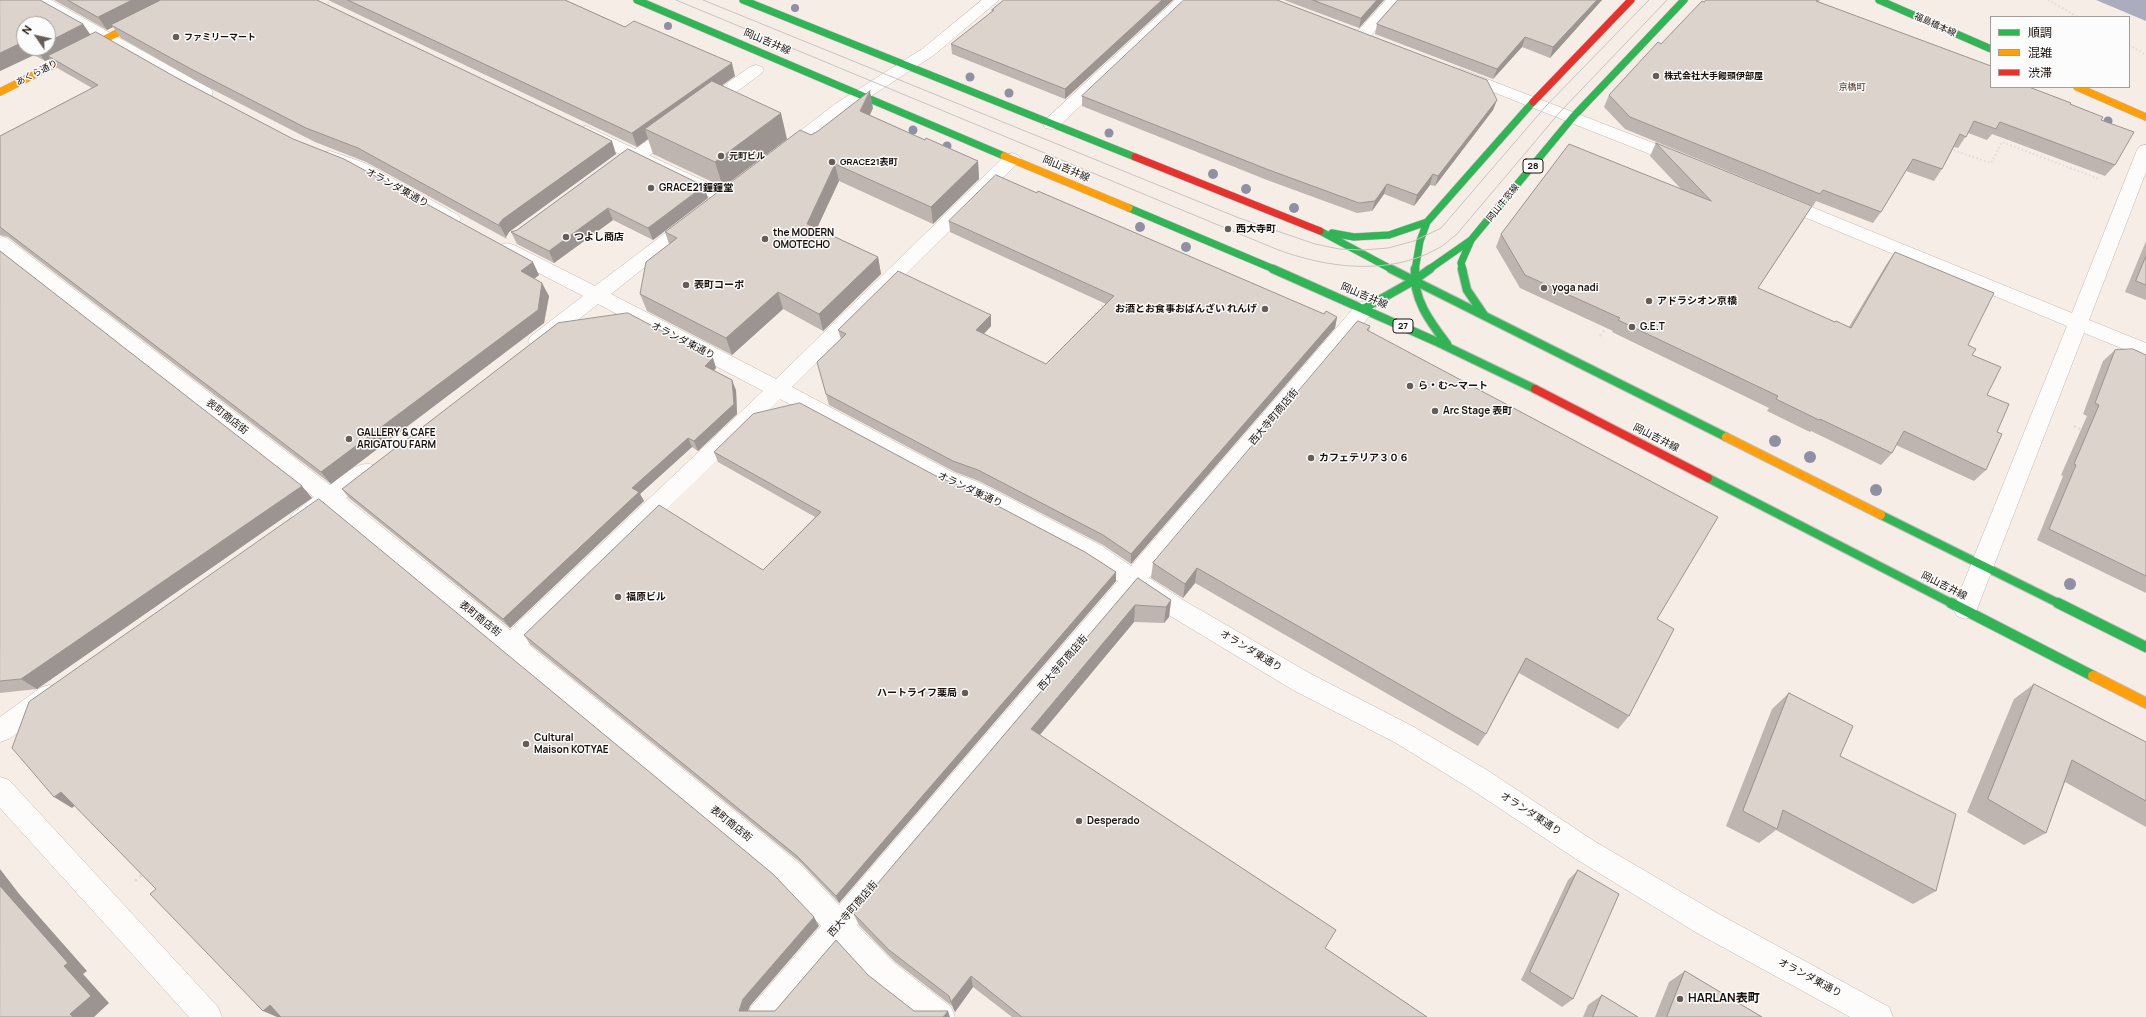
<!DOCTYPE html>
<meta charset="utf-8">
<style>
body{margin:0}
#map{position:relative;width:2146px;height:1017px;overflow:hidden;background:#f7ede7;font-family:Manrope,"Noto Sans JP",sans-serif}
canvas{display:block}
.legend{position:absolute;left:1990px;top:16px;width:140px;height:72px;box-sizing:border-box;background:#fcfcfc;border:1px solid #a29e9c;margin:0;padding:5px 7px;list-style:none;font-size:12px;color:#1a100b}
.legend li{display:flex;align-items:center;gap:8px;height:20px}
.legend b{width:20px;border:1px solid #a29e9c}
.north{position:absolute;left:16px;top:16px;width:40px;height:40px;box-sizing:border-box;background:#fcfcfc;border:1px solid #a29e9c;border-radius:50%;rotate:304deg;font-size:11px;font-weight:700;line-height:16px;text-align:center;color:#1a100b}
.north::after{content:'';display:block;margin:auto;width:14px;height:18px;background:#675d58;clip-path:polygon(50% 0,100% 100%,50% 72%,0 100%)}
</style>
<div id="map">
<canvas width="2146" height="1017"></canvas>
<ul class="legend">
<li><b style="height:5px;background:#30b455"></b>順調</li>
<li><b style="height:5px;background:#ff9f0a"></b>混雑</li>
<li><b style="height:5px;background:#e5322d"></b>渋滞</li>
</ul>
<div class="north">N</div>
</div>
<script>
const ctx = document.querySelector('canvas').getContext('2d');
ctx.lineJoin = 'round';
function paint(path, color) {
  ctx.fillStyle = color;
  ctx.fill(path, 'evenodd');
}
function stroke(path, color, width, dash) {
  ctx.strokeStyle = color;
  ctx.lineWidth = width;
  ctx.lineCap = dash ? 'butt' : 'round';
  ctx.setLineDash(dash || []);
  ctx.stroke(path);
}
function label(font, color, halo, rows, align = 'center') {
  ctx.font = font + ' Manrope,"Noto Sans JP",sans-serif';
  ctx.lineWidth = 3;
  ctx.setLineDash([]);
  ctx.textBaseline = 'middle';
  ctx.strokeStyle = halo;
  ctx.fillStyle = color;
  for (const [text, x, y, turn = 0] of rows) {
    ctx.save();
    ctx.translate(x, y);
    ctx.rotate((+turn || 0) * Math.PI / 180);
    ctx.textAlign = isNaN(turn) ? turn : align;
    if (halo) ctx.strokeText(text, 0, 0);
    ctx.fillText(text, 0, 0);
    ctx.restore();
  }
}
paint(new Path2D(`
 M2096,0H2146V21Z`), '#abadbe');
const lane = new Path2D(`
 M756,65L762,67L764,70L762,73L712,110H700L698,106L700,102L750,67Z
 M675,124L681,125L683,129L681,133L643,160L637,161L631,160L628,156L631,152L669,125Z`);
const street = new Path2D(`
 M32,0H51L211,89L213,93L211,97H199L35,3Z
 M982,0H999L934,55L847,112L790,156L784,157L778,156L775,152L778,148L835,104L922,49Z
 M1175,0H1192L1057,128L1051,129L1045,128L1043,124L1045,120Z
 M1386,0H1402L1368,39H1356L1354,36L1356,33Z
 M1461,69L1687,156L1690,160L1687,164L1681,166L1675,164L1455,77L1453,74L1455,71Z
 M586,126L730,193L733,197L730,201L724,203L718,201L580,135L578,131L580,127Z
 M2146,145V172L2089,320L2146,343V358L2084,333L1977,609L1973,616L1965,619L1957,616L1953,609L2067,326L1775,205L1772,201L1775,197L1781,195L1787,197L2072,313L2137,150L2140,146Z
 M330,151L365,163L458,215L461,219L458,223L452,225L446,223L353,171L324,160L321,156L324,152Z
 M1012,153L1018,155L1021,159L1018,163L792,387L954,473L978,482L1102,546L1131,566L1358,303L1365,301L1372,303L1375,308L1372,313L1149,578L1183,600L1311,674L1414,727L1487,770L1594,841L1717,913L1889,1007L1893,1017H1850L1697,933L1576,859L1469,788L1396,743L1293,690L1167,614L1136,593L857,925L893,962L951,1007L955,1017H918L873,982L840,946L780,1017H747L751,1007L821,926L780,882L330,510C318,519 307,532 292,526L289,520L292,514L314,497L0,252V236L7,238L330,485C343,476 357,460 374,465L377,471L374,477L346,498L510,630L763,391L598,304L545,346L538,348L531,346L528,341L531,336L583,296L500,253L498,249L500,245L507,243L514,245L595,286L685,218L691,216L697,218L700,222L697,226L611,294L776,379L1006,155ZM780,399L938,485L962,494L1086,560L1118,581L839,905L800,864L528,644Z
 M49,685L58,688L61,696L58,704L9,739L0,742V717L40,688Z
 M0,777L9,780L218,1007L222,1017H189L0,808Z`);
const fastFar2 = new Path2D(`
 M637,0L1004,156
 M743,0L1135,157
 M1879,0L1991,49
 M1129,208L1276,270
 M1320,231L1393,270
 M1332,233L1354,237L1389,235L1427,222L1533,102
 M1415,270L1420,241L1427,222
 M1428,270L1471,240L1573,117L1684,0
 M1463,270L1461,263L1471,240`);
const fastFar1 = new Path2D(`
 M1273,269L1435,341L1535,389
 M1391,269L1726,437
 M1415,269C1412,298 1430,322 1447,344
 M1462,269L1467,290L1484,315
 M1365,308L1413,281L1430,269
 M1708,478L1953,604
 M1881,515L2060,604`);
const fast = new Path2D(`
 M1951,603L2093,676
 M2058,603L2146,647`);
const slowFar2 = new Path2D(`
 M2077,87L2146,117
 M0,92L129,27
 M1004,156L1129,208`);
const slowFar1 = new Path2D(`
 M1726,437L1881,515`);
const slow = new Path2D(`
 M2093,676L2146,703`);
const jamFar1 = new Path2D(`
 M129,27L182,0
 M1533,102L1631,0
 M1135,157L1320,231`);
const jam = new Path2D(`
 M1535,389L1708,478`);
stroke(lane, '#c3b9b4', 1);
stroke(street, '#c3b9b4', 1);
stroke(fastFar2, '#c3b9b4', 8);
stroke(fastFar1, '#c3b9b4', 10);
stroke(fast, '#c3b9b4', 12);
stroke(slowFar2, '#c3b9b4', 8);
stroke(slowFar1, '#c3b9b4', 10);
stroke(slow, '#c3b9b4', 12);
stroke(jamFar1, '#c3b9b4', 8);
stroke(jam, '#c3b9b4', 10);
stroke(new Path2D(`
 M2048,0L2078,17
 M324,5L334,0
 M2129,45L2146,55
 M1950,149L1991,163L2002,142L2099,179`), '#dedbd9', 2, [1.5, 2.5]);
stroke(new Path2D(`
 M1600,336L1608,326
 M1071,340L1107,301
 M2074,426L2084,431`), '#dedbd9', 2.5, [2, 3]);
stroke(new Path2D(`
 M135,881L144,873`), '#dedbd9', 3, [2.5, 3.5]);
paint(lane, '#fefcfb');
paint(street, '#fefcfb');
stroke(fastFar2, '#30b455', 7);
stroke(fastFar1, '#30b455', 8);
stroke(fast, '#30b455', 10);
stroke(slowFar2, '#ff9f0a', 7);
stroke(slowFar1, '#ff9f0a', 8);
stroke(slow, '#ff9f0a', 10);
stroke(jamFar1, '#e5322d', 7);
stroke(jam, '#e5322d', 8);
stroke(new Path2D(`
 M676,0L1276,249C1326,268 1388,276 1437,249C1445,245 1450,239 1457,234L1560,112L1667,0
 M703,0L1239,218L1315,244L1339,249L1363,250L1388,248L1414,241L1441,228L1546,106L1649,0`), '#c7c3c2', 1);
ctx.fillStyle = '#9090a4';
for (const [x, y, r] of [
 [795,8,4],
 [668,26,4],
 [970,77,4.5],
 [1009,93,4.5],
 [2108,121,4.5],
 [913,130,4.5],
 [1109,133,4.5],
 [947,146,4.5],
 [1213,174,5],
 [1246,189,5],
 [1294,208,5],
 [1140,227,5],
 [1186,247,5],
 [1775,441,6],
 [1810,457,6],
 [1876,490,6],
 [2070,584,6]
]) {
  ctx.beginPath();
  ctx.arc(x, y, r, 0, 2 * Math.PI);
  ctx.fill();
}
paint(new Path2D(`
 M0,0L83,24L91,35L177,78L539,275L534,279L549,296L544,323L331,484L8,237L0,235V136L92,88L59,69L50,59L45,61L34,55L0,71ZM24,24L48,48H24Z
 M54,0H317L616,154L509,232L506,237L507,239L366,162L315,142L200,83L121,38L113,27L107,30Z
 M328,0H565L735,76L722,85L787,139L723,187L653,154L648,139L637,147Z
 M1004,0H1173L1065,99L952,54L951,44L992,12V10Z
 M1284,0H1384L1359,28Z
 M1398,0H1602L1550,58L1522,47L1493,79L1375,34L1377,24Z
 M1706,0H1820L1818,2L1991,87L2070,104L2101,120L2115,165L2105,176L1992,134L1987,140L1968,133L1958,148L1954,147L1942,169L1934,181L1906,171L1881,212L1873,223L1816,201L1813,206L1625,129L1604,107L1609,95Z
 M1082,96L1497,100L1493,110L1435,186L1430,185L1414,206L1384,194L1372,211L1357,213L1267,180L1082,106Z
 M873,108L870,115L925,140L978,161L979,179L933,224L839,181L817,228L878,257L881,274L823,331L783,309L732,355L647,311L640,294L669,244L665,232L811,135Z
 M1656,143L1804,219L1758,288L1835,322L1849,327L1886,265L1895,252L1968,345L1972,355L1987,395L1997,432L1986,470L1974,481L1896,445L1892,453L1881,465L1811,431L1810,432L1767,411L1769,408L1612,332L1613,331L1520,288L1496,247L1501,234L1681,189L1650,156Z
 M628,149L708,198L653,240L613,220L554,263L517,244L511,232L517,230Z
 M949,221L1337,317L1335,328L1131,564L1103,545L979,481L955,472L829,405L820,373L841,339L838,330L991,315V326L984,334L1046,364L1106,304L950,232Z
 M2146,241V300L2125,292Z
 M0,251L312,498L37,689L0,693Z
 M1370,326L1369,331L1657,619L1629,716L1618,729L1519,673L1486,734L1478,746L1195,583L1183,598L1151,578L1153,563Z
 M2115,350L2146,355V593L2037,540L2063,476L2061,475L2087,416L2083,414L2103,361Z
 M713,358L716,368L714,371L736,390L737,414L698,451L692,447L640,494L644,501L510,628L349,498L342,489Z
 M714,452L936,476L1116,572V581L839,903L801,863L530,644L524,635L763,570L815,517L718,462Z
 M1138,578L1171,600L1169,617L1164,623L1134,622L1040,735L1325,948L1427,1017H1012L973,987L955,1012L952,1006L894,961L859,925L853,913Z
 M2034,684L2146,742V827L2065,782L2046,833L2024,845L1967,812L2014,699Z
 M1789,693L1840,756L1936,891L1913,904L1776,830L1759,843L1726,826L1772,709Z
 M1578,870L1573,999L1562,1007L1521,980L1568,880Z
 M1685,971L1762,1017H1655L1669,982Z
 M1602,995L1638,1017H1583L1588,1005Z`), '#beb5b0');
paint(new Path2D(`
 M132,0H167L111,25L113,27L107,30L98,17Z
 M1162,0H1173L1065,99V89Z
 M1377,0H1384L1359,28L1361,18Z
 M1597,0H1602L1550,58L1553,47Z
 M83,24L92,38L48,56L50,59L45,61L35,48H48V42Z
 M1525,37L1522,47L1493,79L1497,69Z
 M23,42H24V48H28L34,55L0,71V53Z
 M732,63L735,76L655,134L645,129L648,139L637,147L632,133Z
 M870,91L873,108L863,128L860,111Z
 M1497,100L1493,110L1435,186L1438,176Z
 M781,113L787,139L723,187L715,162Z
 M612,141L616,154L509,232L506,237L499,224L503,219Z
 M978,161L979,179L933,224L931,207Z
 M835,164L839,181L811,241L807,224Z
 M1433,174L1430,185L1414,206L1417,195Z
 M1387,184L1384,194L1372,211L1375,201Z
 M704,186L708,198L653,240L648,228Z
 M608,208L613,220L554,263L549,251Z
 M878,257L881,274L823,331L819,314Z
 M533,262L539,275L527,284L521,271Z
 M542,283L549,296L544,323L331,484L321,472Z
 M778,292L783,309L732,355L726,338Z
 M991,315V326L977,341L976,330Z
 M1337,317L1335,328L1131,564V554Z
 M713,358L716,368L708,375L705,366Z
 M732,380L736,390L737,414L698,451L694,441Z
 M688,438L692,447L640,494L644,501L510,628L503,619L632,488Z
 M302,486L312,498L37,689L21,679Z
 M1197,568L1195,583L1183,598L1185,584Z
 M1116,572V581L839,903L836,896Z
 M1171,600L1169,617L1164,623L1166,607Z
 M1135,605L1134,622L1032,744L1031,729Z
 M61,792L79,802L72,808L54,797Z
 M0,869L20,895L87,971L83,974L109,1003L94,1017H73L70,1014L64,966L0,886Z
 M814,917L819,926L750,1006L746,1017L739,1011L743,999Z
 M971,976L973,987L955,1012L951,1002Z
 M270,1005L281,1017H277L263,1011Z
 M948,1011L950,1017H943Z`), '#9b9490');
const building = new Path2D(`
 M0,0H40L83,24L48,42V24H24V42H23L0,53Z
 M68,0H132L98,17Z
 M161,0H317L612,141L503,219L499,224L500,226L358,148L306,128L191,69L111,25Z
 M348,0H565L625,27L634,21L732,63L632,133Z
 M1004,0H1162L1065,89L951,44L994,10H992Z
 M1184,0H1277L1487,80L1497,100L1438,176L1433,174L1417,195L1387,184L1375,201L1359,203L1269,170L1082,96Z
 M1313,0H1377L1361,18Z
 M1398,0H1597L1553,47L1525,37L1497,69L1377,24Z
 M1706,0H1817L1816,1L1991,66V87H2029L2071,103L2070,104L2103,117L2101,120L2134,132L2115,165L2000,122L1996,129L1974,121L1966,137L1960,134L1942,169L1913,159L1881,212L1823,190L1820,194L1630,117L1609,95L1658,42L1661,44L1702,1L1704,2Z
 M96,32L177,78L293,139L344,159L533,262L521,271L542,283L538,310L321,472L0,227V136L98,85L48,56Z
 M712,81L781,113L715,162L645,129Z
 M870,91L860,111L925,140L926,138L978,161L931,207L835,164L807,224L878,257L819,314L778,292L726,338L640,294L646,262L677,238L665,232L800,130L811,135L818,131Z
 M1656,143L1812,206L1758,288L1835,322L1836,321L1851,328L1895,252L1994,293L1968,345L1976,349L1972,355L2001,367L1987,395L2009,404L1997,432L2002,434L1986,470L1904,431L1892,453L1820,419L1819,420L1776,399L1778,396L1618,320L1620,318L1525,275L1501,234L1569,144L1711,201Z
 M628,149L704,186L648,228L608,208L549,251L511,232L517,230Z
 M996,175L1037,193L1038,191L1324,314L1326,311L1337,317L1131,554L1103,535L978,470L953,461L826,394L817,362L846,334L838,330L898,271L991,315L976,330L1046,364L1114,296L949,221Z
 M0,251L302,486L21,679L0,681Z
 M2146,256V285L2136,281Z
 M628,313L713,358L705,366L732,380L734,404L694,441L688,438L632,488L639,492L503,619L342,489L558,323Z
 M1358,321L1370,326L1367,330L1718,517L1657,619L1674,629L1629,716L1526,658L1486,734L1197,568L1185,584L1153,563Z
 M2133,349L2146,355V576L2049,529L2076,465L2074,464L2099,405L2095,403L2115,350Z
 M800,403L936,476L960,486L1085,552L1116,572L836,896L797,856L524,635L659,505L763,570L821,512L714,452L753,414Z
 M319,499L773,874L814,917L743,999L739,1011H775L836,940L868,975L914,1011H948L943,1017H281L270,1005L263,1011L150,894L156,889L61,792L54,797L12,748L29,702Z
 M1138,578L1171,600L1166,607L1135,605L1031,729L1336,930L1325,948L1427,1017H1022L971,976L951,1002L949,996L889,950L853,913Z
 M2034,684L2146,742V801L2072,760L2046,833L1988,799Z
 M1789,693L1853,726L1840,756L1956,814L1936,891L1783,810L1777,829L1743,811Z
 M1578,870L1619,894L1573,999L1530,972Z
 M0,886L68,963L64,966L91,996L70,1014L73,1017H0Z
 M1685,971L1762,1017H1667Z
 M1602,995L1638,1017H1593Z`);
paint(building, '#ddd3cd');
stroke(building, '#9b9490', 1);
for (const [x, y, r, color] of [
 [176,37,4,"#675d58"],
 [1656,76,4,"#675d58"],
 [721,156,4,"#675d58"],
 [832,162,4,"#675d58"],
 [651,188,4,"#675d58"],
 [1228,229,4,"#675d58"],
 [566,237,4,"#675d58"],
 [765,239,4,"#675d58"],
 [686,285,4,"#675d58"],
 [1544,288,4,"#675d58"],
 [1649,301,4,"#675d58"],
 [1265,309,4,"#675d58"],
 [1632,327,4,"#675d58"],
 [1410,386,4,"#675d58"],
 [1435,411,4,"#675d58"],
 [349,439,4,"#675d58"],
 [1311,458,4,"#675d58"],
 [618,597,4,"#675d58"],
 [965,693,4,"#675d58"],
 [526,744,4,"#675d58"],
 [1079,821,4,"#675d58"],
 [1680,999,4,"#675d58"]
]) {
  const dot = new Path2D();
  dot.arc(x, y, r, 0, 2 * Math.PI);
  ctx.fillStyle = color;
  ctx.fill(dot);
  stroke(dot, '#fcfcfc', 1.5);
}
label('9px', '#1a100b', '#fcfcfc', [
 ["福島橋本線",1935,25,24],
 ["あくら通り",37,73,-27],
 ["岡山牛窓線",1503,203,-51]
]);
label('bold 9px', '#1a100b', '#fcfcfc', [
 ["ファミリーマート",184,37],
 ["株式会社大手饅頭伊部屋",1664,76],
 ["元町ビル",729,156],
 ["GRACE21表町",840,162]
], 'left');
label('9px', '#3f281c', '#fcfcfc', [
 ["京橋町",1852,87]
]);
for (const [x, y, w] of [
 [1533,166,20],
 [1403,326,20]
]) {
  const box = new Path2D();
  box.roundRect(x - w / 2, y - 7, w, 14, 3);
  ctx.fillStyle = '#fcfcfc';
  ctx.fill(box);
  stroke(box, '#1a100b', 1);
}
label('bold 9px', '#1a100b', null, [
 ["28",1533,166],
 ["27",1403,326]
]);
label('10px', '#1a100b', '#fcfcfc', [
 ["岡山吉井線",767,42,23],
 ["岡山吉井線",1066,169,23],
 ["オランダ東通り",397,188,29],
 ["岡山吉井線",1364,296,23],
 ["オランダ東通り",683,341,27],
 ["表町商店街",227,417,38],
 ["西大寺町商店街",1274,417,-50],
 ["岡山吉井線",1656,438,27],
 ["オランダ東通り",970,490,25],
 ["岡山吉井線",1944,586,27],
 ["表町商店街",480,619,39],
 ["オランダ東通り",1251,651,31],
 ["西大寺町商店街",1063,663,-49],
 ["オランダ東通り",1531,814,33],
 ["表町商店街",731,824,39],
 ["西大寺町商店街",853,909,-49],
 ["オランダ東通り",1810,978,28]
]);
label('bold 10px', '#1a100b', '#fcfcfc', [
 ["GRACE21鐘鐘堂",659,188],
 ["西大寺町",1236,229],
 ["the MODERN",773,233],
 ["OMOTECHO",773,245],
 ["つよし商店",574,237],
 ["表町コーポ",694,285],
 ["yoga nadi",1552,288],
 ["アドラシオン京橋",1657,301],
 ["お酒とお食事おばんざい れんげ",1257,309,"right"],
 ["G.E.T",1640,327],
 ["ら・む～マート",1418,386],
 ["Arc Stage 表町",1443,411],
 ["GALLERY & CAFE",357,433],
 ["ARIGATOU FARM",357,445],
 ["カフェテリア３０６",1319,458],
 ["福原ビル",626,597],
 ["ハートライフ薬局",957,693,"right"],
 ["Cultural",534,738],
 ["Maison KOTYAE",534,750],
 ["Desperado",1087,821]
], 'left');
label('bold 12px', '#1a100b', '#fcfcfc', [
 ["HARLAN表町",1688,999]
], 'left');
</script>
